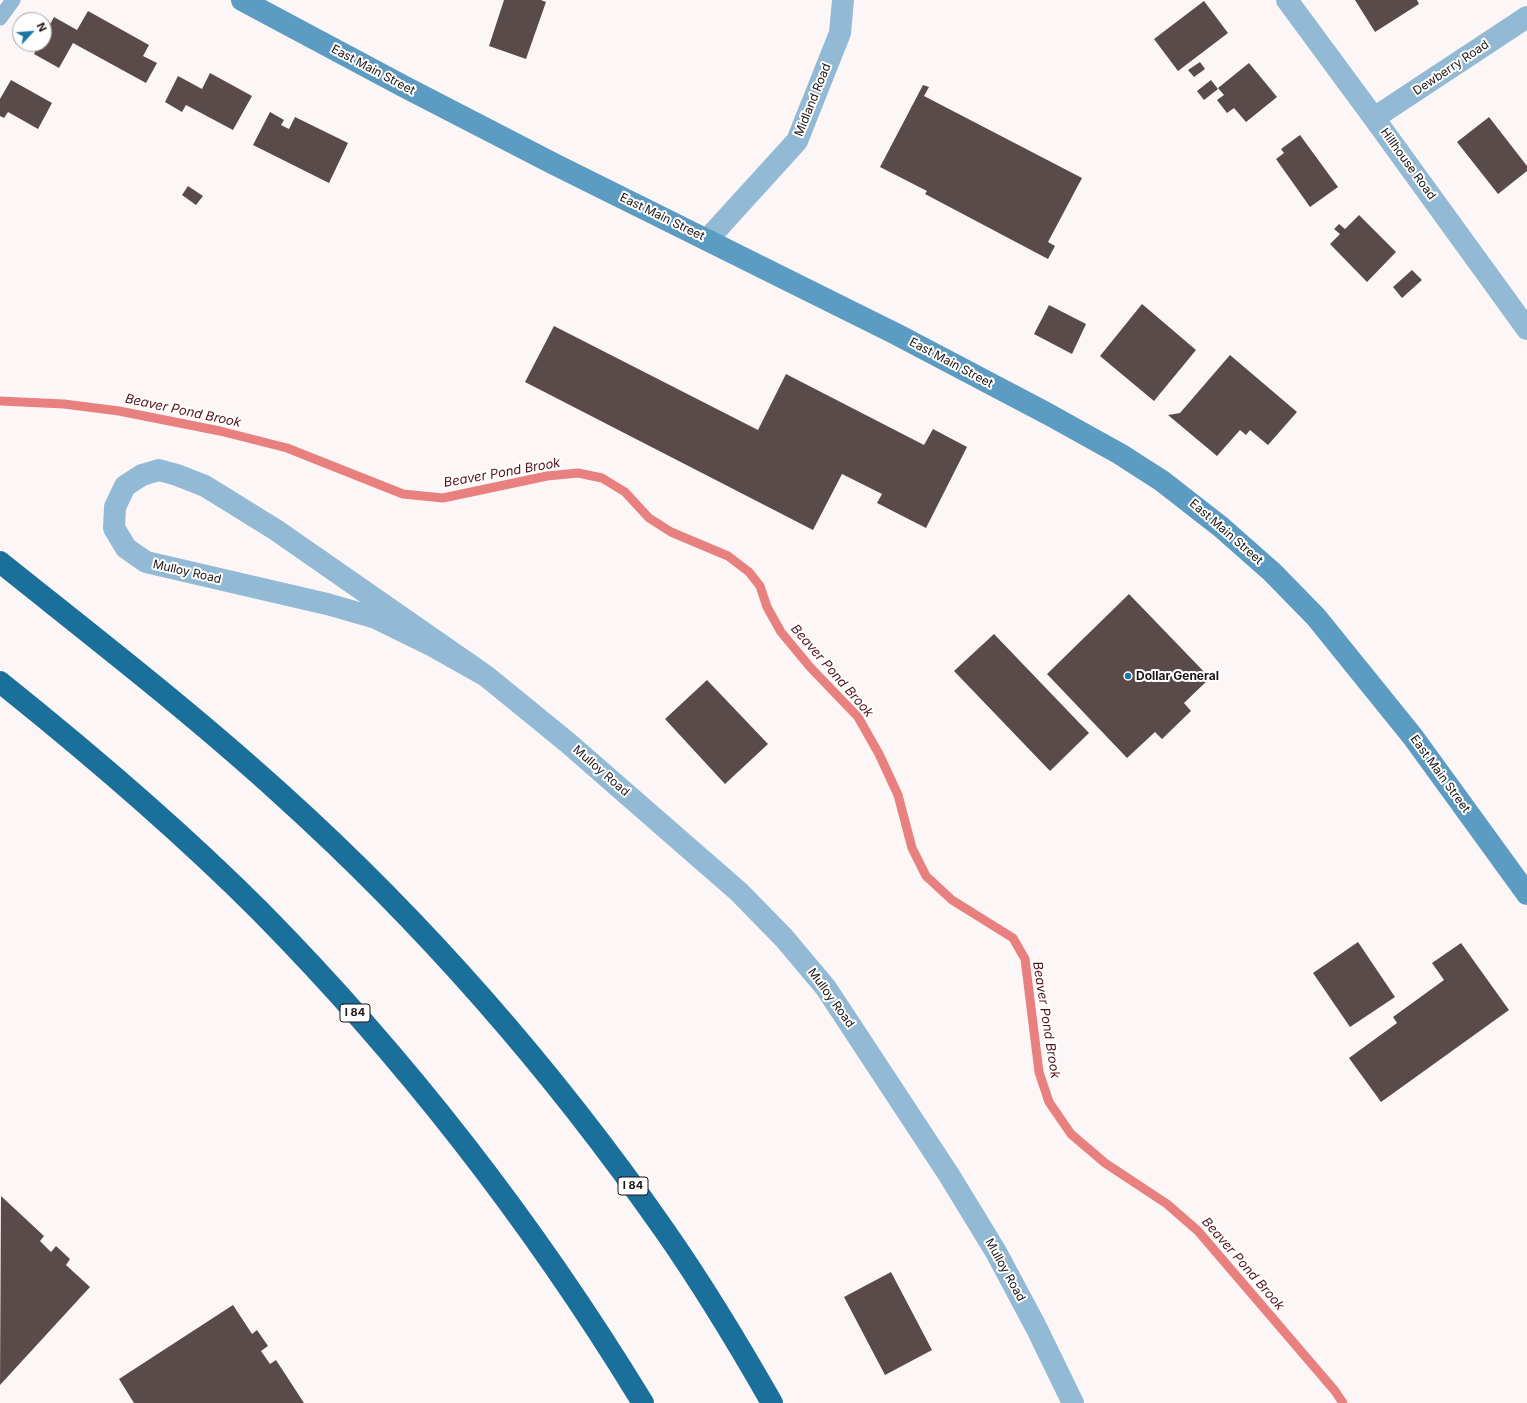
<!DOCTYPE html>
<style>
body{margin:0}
#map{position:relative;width:1527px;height:1403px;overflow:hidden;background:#fdf6f6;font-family:Inter,sans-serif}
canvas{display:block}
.north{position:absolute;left:12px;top:12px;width:40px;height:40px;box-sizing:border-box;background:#fff;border:1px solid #a4a1a1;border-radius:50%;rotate:64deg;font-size:11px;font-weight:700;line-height:16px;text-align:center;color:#1b1515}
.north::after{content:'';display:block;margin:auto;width:14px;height:18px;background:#1b75a4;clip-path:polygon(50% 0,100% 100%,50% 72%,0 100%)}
</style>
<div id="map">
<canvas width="1527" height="1403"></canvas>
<div class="north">N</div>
</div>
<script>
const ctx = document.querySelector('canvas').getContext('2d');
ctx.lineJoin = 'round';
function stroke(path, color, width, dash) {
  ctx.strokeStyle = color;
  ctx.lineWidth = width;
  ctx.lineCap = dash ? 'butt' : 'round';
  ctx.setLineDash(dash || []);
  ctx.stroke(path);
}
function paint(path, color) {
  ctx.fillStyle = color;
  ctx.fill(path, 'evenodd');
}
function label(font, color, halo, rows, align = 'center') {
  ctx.font = font + ' Inter,sans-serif';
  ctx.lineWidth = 4;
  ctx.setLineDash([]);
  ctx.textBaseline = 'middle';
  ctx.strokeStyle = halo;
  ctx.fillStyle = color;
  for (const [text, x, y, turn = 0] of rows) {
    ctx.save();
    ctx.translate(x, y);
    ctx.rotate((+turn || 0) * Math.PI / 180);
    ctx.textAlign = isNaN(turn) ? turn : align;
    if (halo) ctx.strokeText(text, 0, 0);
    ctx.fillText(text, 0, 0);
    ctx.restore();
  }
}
stroke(new Path2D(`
 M0,401L64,404L119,411L220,431L287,448L403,494L443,498L547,476L578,473L602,478L625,492L649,518L671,532L728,556L749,572L760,586L767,607L781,632L810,667L858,717L879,754L898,795L912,848L926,876L952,900L1013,938L1025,959L1039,1072L1049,1102L1071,1134L1105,1163L1167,1204L1198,1231L1335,1391L1343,1403`), '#e88080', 9);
paint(new Path2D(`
 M504,0H541L546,2L526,59L489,46Z
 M1355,0H1417L1419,4L1375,32Z
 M1204,1L1228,33L1178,71L1154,39Z
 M88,11L149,45L143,56L157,63L146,83L73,43L59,68L34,54L39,44H44V35L54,17L77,30Z
 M1200,62L1205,69L1194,77L1188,70Z
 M1249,63L1277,97L1246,122L1234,108L1227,113L1217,100L1224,95L1218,88Z
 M210,73L252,96L233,130L186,105L182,112L165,102L178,76L202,89Z
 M11,80L52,103L38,129L8,112L4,118L0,116V99Z
 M1211,80L1218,89L1204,100L1197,91Z
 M923,85L929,87L924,96L1082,178L1048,242L1055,246L1048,259L925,194L927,191L880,167Z
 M270,112L284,120L281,125L289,129L295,117L348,143L329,183L253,145Z
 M1489,117L1527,166V171L1498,194L1457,142Z
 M1300,135L1338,187L1310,207L1276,159L1284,153L1281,149Z
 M188,186L203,196L196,205L182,195Z
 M1359,215L1396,252L1367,282L1330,244L1340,234L1334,229L1339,224L1345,229Z
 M1412,270L1422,280L1402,298L1393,287Z
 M1142,304L1196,350L1154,401L1100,356Z
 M1049,305L1086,324L1072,354L1034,334Z
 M554,326L758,430L786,374L924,445L933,429L967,447L926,528L877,503L882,494L842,474L813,530L525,382Z
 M1230,355L1297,412L1268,445L1250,430L1246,435L1240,430L1217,456L1168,415L1180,413Z
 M1129,594L1210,678L1184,703L1191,711L1162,739L1155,732L1127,758L1047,674Z
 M994,634L1089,733L1050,771L954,671Z
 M707,680L768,744L725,784L665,719Z
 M1358,942L1395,997L1350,1027L1313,973Z
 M1461,943L1509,1010L1381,1102L1349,1058L1397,1023L1393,1017L1444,980L1432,963Z
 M1,1196L44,1236L40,1241L51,1252L56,1246L70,1259L66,1265L90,1287L0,1385Z
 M891,1272L932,1350L885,1375L844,1297Z
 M233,1305L252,1334L257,1330L268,1346L261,1351L270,1364L276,1360L304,1403H134L119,1379Z`), '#594b4a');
stroke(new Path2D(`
 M0,18L13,0`), '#92bad5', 15);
stroke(new Path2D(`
 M1287,0L1374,118L1527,329
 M1374,118L1527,17
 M707,240L797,141L840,33L843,0
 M486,676L429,644L376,618L327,604L146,562L126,548L114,528L115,507L125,486L142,475L159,470L177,475L205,486L276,530L486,676L567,742L739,892L784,938L826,988L949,1175L996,1252L1036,1327L1073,1403`), '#92bad5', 22);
stroke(new Path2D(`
 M242,0L403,86L554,164L896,334L1048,414L1120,454L1162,481L1221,527L1272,572L1316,617L1413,737L1527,894`), '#5c9bc2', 22);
stroke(new Path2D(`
 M0,562C95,638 191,712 281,794C425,924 554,1072 665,1231C704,1287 739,1345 772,1403
 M0,682C90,754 178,829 260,911C406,1059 535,1226 643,1403`), '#1b6f9b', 22);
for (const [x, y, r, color] of [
 [1128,676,4,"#1b75a4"]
]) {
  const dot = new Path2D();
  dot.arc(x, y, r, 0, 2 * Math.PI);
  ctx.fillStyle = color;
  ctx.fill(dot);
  stroke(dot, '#fff', 1.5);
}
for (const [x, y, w] of [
 [355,1013,30],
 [633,1186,30]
]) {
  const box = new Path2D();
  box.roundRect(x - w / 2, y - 9, w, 18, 3);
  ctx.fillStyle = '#fff';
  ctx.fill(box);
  stroke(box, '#1b1515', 1);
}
label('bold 11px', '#1b1515', null, [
 ["I 84",355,1013],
 ["I 84",633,1186]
]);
label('12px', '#1b1515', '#fff', [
 ["Dewberry Road",1451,68,-34],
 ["East Main Street",373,70,28],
 ["Midland Road",813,100,-68],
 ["Hillhouse Road",1408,164,54],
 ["East Main Street",662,217,26],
 ["East Main Street",951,363,28],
 ["East Main Street",1226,532,41],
 ["Mulloy Road",187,572,13],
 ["Mulloy Road",601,771,41],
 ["East Main Street",1440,774,54],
 ["Mulloy Road",831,998,54],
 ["Mulloy Road",1005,1270,61]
]);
label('bold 12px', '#1b1515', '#fff', [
 ["Dollar General",1136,676]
], 'left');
label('italic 13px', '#531217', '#fff', [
 ["Beaver Pond Brook",183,411,12],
 ["Beaver Pond Brook",502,473,-10],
 ["Beaver Pond Brook",832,671,49],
 ["Beaver Pond Brook",1046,1020,81],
 ["Beaver Pond Brook",1243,1264,49]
]);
</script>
